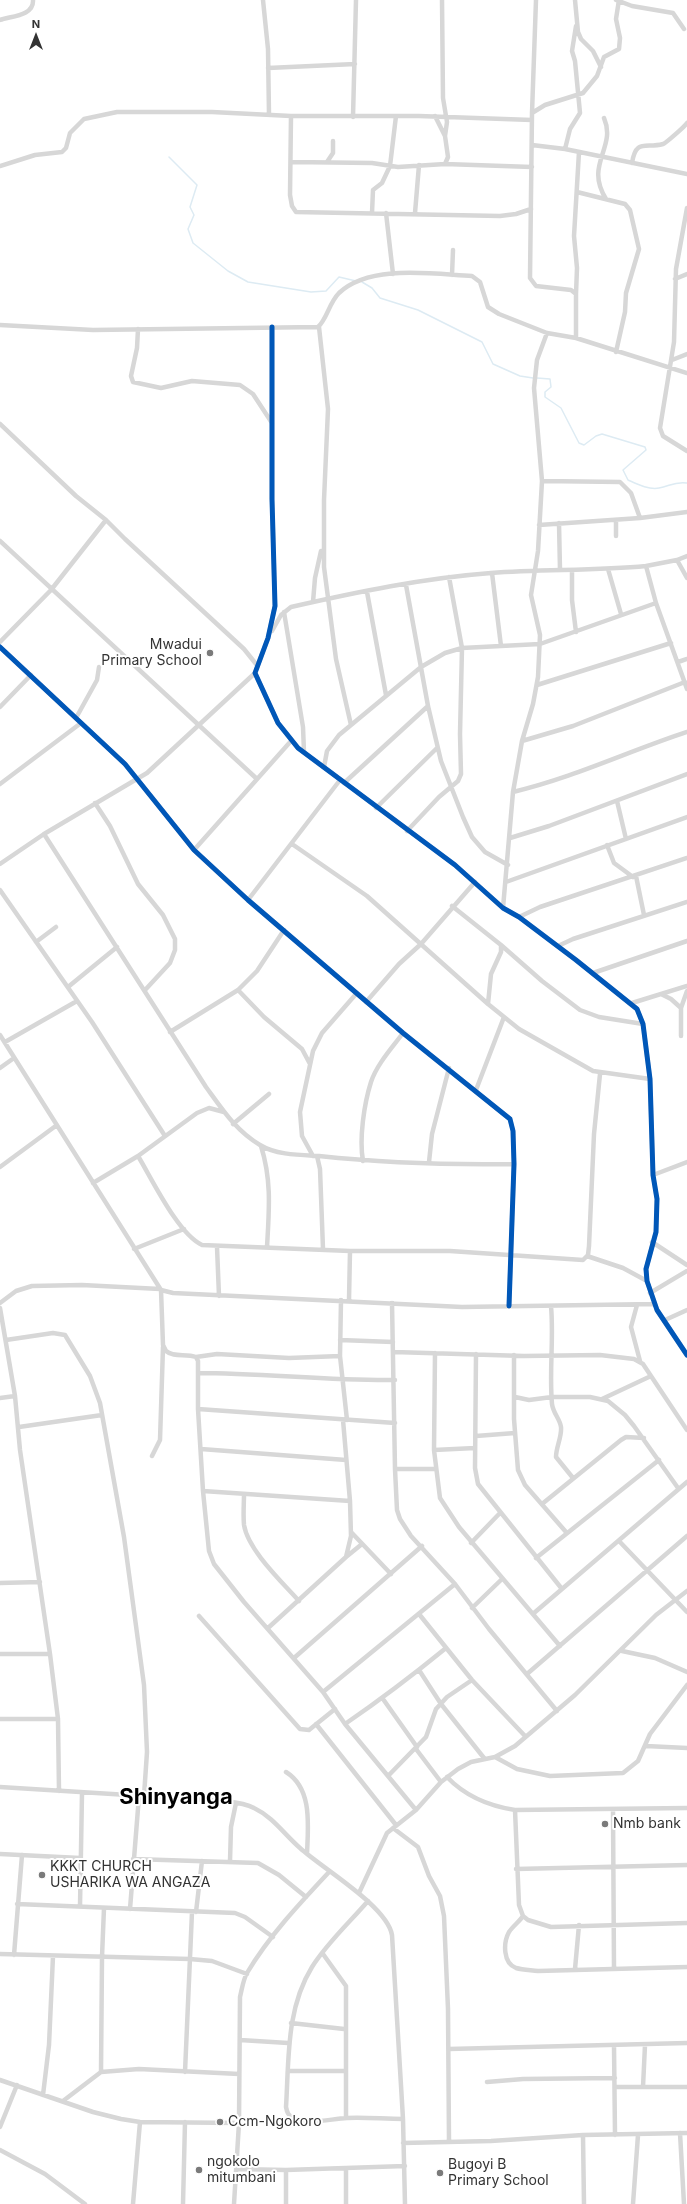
<!DOCTYPE html>
<style>
body{margin:0}
#map{position:relative;width:687px;height:2204px;overflow:hidden;background:#fff;font-family:Inter,sans-serif}
canvas{display:block}
.north{position:absolute;left:16px;top:16px;width:40px;height:40px;-webkit-text-stroke:3px #fff;paint-order:stroke;rotate:0deg;font-size:11px;font-weight:700;line-height:16px;text-align:center;color:#333}
.north::after{content:'';display:block;margin:auto;width:14px;height:18px;background:#333;clip-path:polygon(50% 0,100% 100%,50% 72%,0 100%)}
</style>
<div id="map">
<canvas width="687" height="2204"></canvas>
<div class="north">N</div>
</div>
<script>
const ctx = document.querySelector('canvas').getContext('2d');
ctx.lineJoin = 'round';
function stroke(path, color, width, dash) {
  ctx.strokeStyle = color;
  ctx.lineWidth = width;
  ctx.lineCap = dash ? 'butt' : 'round';
  ctx.setLineDash(dash || []);
  ctx.stroke(path);
}
function label(font, color, halo, rows, align = 'center') {
  ctx.font = font + ' Inter,sans-serif';
  ctx.lineWidth = 4;
  ctx.setLineDash([]);
  ctx.textBaseline = 'middle';
  ctx.strokeStyle = halo;
  ctx.fillStyle = color;
  for (const [text, x, y, turn = 0] of rows) {
    ctx.save();
    ctx.translate(x, y);
    ctx.rotate((+turn || 0) * Math.PI / 180);
    ctx.textAlign = isNaN(turn) ? turn : align;
    if (halo) ctx.strokeText(text, 0, 0);
    ctx.fillText(text, 0, 0);
    ctx.restore();
  }
}
stroke(new Path2D(`
 M169,157L197,185L190,207L194,215L188,229L193,243L228,271L248,282L311,292L326,291L339,277L356,281
 M362,282L372,288L380,298L418,310L482,342L493,364L520,376L533,378
 M537,378L550,379L551,387L545,392V397L561,408L579,443L584,445L596,436L602,434L645,447L646,450L623,470L628,480C637,484 649,490 659,488C670,486 675,481 687,483`), '#ddebf3', 1.5);
stroke(new Path2D(`
 M263,0L268,49L269,115
 M442,0L443,98L447,122L445,136L448,157L445,164
 M536,0L532,113L530,278L536,286L571,290L576,294V338
 M575,0L578,32L581,39L593,51L601,67
 M616,0L632,6L673,13L684,29
 M0,20C11,16 34,16 33,0
 M268,68L355,64
 M532,113L545,105L583,93L597,76L604,57L619,49L620,38L616,19L619,0
 M291,116L290,195L292,206L296,212L500,216L516,214L531,209
 M435,116L445,136
 M353,117L356,0
 M604,118C617,148 584,164 606,199
 M532,145L565,149L687,174
 M565,149L570,129L580,113L575,61L572,51L576,26
 M292,162L372,163L398,167L445,164L532,167
 M327,162L333,153V141
 M632,163C636,138 646,149 663,144C666,143 684,127 687,123
 M0,166L35,155L62,152L66,148L70,133L84,119L117,112H212L291,116H419L532,120
 M577,192L625,204L630,210L639,249L626,293L625,312L616,352
 M687,208L676,269L674,342L660,428L663,436L687,451
 M372,213L373,190L382,183L390,166L396,116
 M386,213L393,274
 M415,213L419,165
 M452,275L453,250
 M675,279L687,274
 M576,294L577,268L574,236L579,152
 M0,325L93,330L318,327C327,319 329,303 339,293C370,264 432,274 472,276L480,282L488,307L499,314L547,333L576,338L687,373
 M272,327V499L275,606L268,638L255,673L278,723L298,748L455,865L503,908L519,917L576,960L637,1009L643,1024L650,1079L653,1175L657,1199L656,1232L646,1269L647,1281L657,1310L687,1355
 M319,327L328,409L324,500V567L336,659L351,725
 M138,329L137,348L131,376L133,382L161,388L192,381L240,385L253,394L272,423
 M672,360L687,354
 M0,424L76,496L106,520L125,539L244,649L256,664
 M542,481L620,482L631,493L640,518
 M616,520V536
 M559,523L560,570
 M539,525L640,518L687,512
 M0,541L257,779
 M677,560L687,556
 M646,566L677,560L687,578
 M608,569L621,614
 M572,570V600L576,632
 M492,573L501,646
 M406,585L428,706L441,761L463,817L472,837L485,852L508,865
 M367,592L386,695
 M313,602L315,578L321,551
 M284,612L303,727L304,752
 M272,631L281,615L291,607C357,592 424,578 491,573C543,569 594,571 646,566L656,603L687,689
 M0,642L51,590L106,520
 M0,647L125,764L194,850L248,900L403,1033L510,1119L513,1131L514,1164L509,1306
 M678,662L687,659
 M537,685L671,643
 M0,707L31,675
 M76,718L97,680L99,667
 M522,741L573,726L685,682
 M324,767L327,751L339,735L421,667L445,653L462,648L540,644L656,603
 M344,783L428,706
 M0,784L81,723
 M513,792C573,778 629,751 687,732
 M617,801L626,839
 M95,803L110,826L138,884L163,915L175,939V950L170,963L146,989
 M376,808L437,748
 M407,831L439,797L458,781L461,774L460,734L462,648L449,577
 M44,834L206,1087C222,1109 236,1131 260,1145C276,1155 300,1155 319,1156C384,1163 449,1165 514,1164
 M510,838L549,826L687,774
 M292,844L367,896L488,1004L519,1029L593,1071L650,1079
 M607,845L614,863L633,877
 M194,850L291,741
 M0,864L44,834L147,773L255,673
 M636,876L644,915
 M506,882L687,817
 M0,890L92,1022L165,1136
 M248,900L340,780
 M452,906L501,945L542,981L580,1010L599,1017L643,1024
 M503,908L513,792L522,741L533,704L538,677L540,635L531,595L538,551L542,481L534,388L537,360L547,333
 M519,917L540,907L687,858
 M36,942L56,927
 M558,946L573,939L687,902
 M593,973L687,941
 M68,987L117,947
 M238,990L264,1017L302,1049L310,1064
 M661,994L671,999L681,1008
 M366,1002L399,964L421,944L475,882
 M632,1003L687,986
 M488,1004L491,974L501,952V945
 M170,1032L238,990L257,971L284,930
 M0,1035L161,1290L173,1293L462,1307L654,1304
 M681,1036V1008L687,991
 M5,1042L77,1001
 M0,1068L14,1058
 M476,1090L504,1017
 M233,1124L269,1094
 M261,1146C272,1181 269,1211 267,1247
 M138,1156C152,1179 178,1234 202,1245L350,1251H450L583,1260L588,1255L589,1246L594,1134L600,1074
 M313,1156L302,1136L300,1112L313,1051L322,1033L356,994
 M317,1156L320,1169L323,1249
 M363,1161C359,1139 364,1104 371,1082C377,1064 392,1048 403,1033
 M429,1162L432,1134L449,1068
 M0,1167L57,1125
 M653,1175L687,1162
 M93,1183L138,1156L197,1113L209,1108L224,1112
 M652,1242L687,1265
 M217,1247L219,1296
 M134,1249L184,1229
 M587,1256L623,1268L647,1281
 M161,1290L163,1345L166,1351C174,1358 186,1353 196,1357L198,1361V1409L203,1491L209,1551L214,1564L244,1602L323,1692L345,1724L416,1810
 M650,1293L687,1271
 M341,1300L340,1356L347,1420
 M349,1300L350,1251
 M0,1303L16,1291L32,1286L82,1285L160,1289
 M392,1303L395,1469L397,1510L400,1519L411,1536L455,1584L489,1629L557,1711
 M637,1305L631,1327L640,1361
 M551,1306C554,1339 549,1371 552,1404C553,1413 560,1419 561,1427C562,1437 556,1447 556,1457L573,1478
 M0,1308L15,1396L20,1450L50,1654L58,1719L59,1791
 M665,1320L687,1310
 M6,1340L53,1333L65,1335L90,1376L100,1403L124,1537L144,1685L147,1752L144,1796
 M340,1340L393,1342
 M394,1352L524,1356L600,1355L634,1359L643,1364L687,1430
 M435,1353L434,1450L440,1498L459,1527L560,1646
 M476,1354L475,1468L478,1484L562,1589
 M514,1355V1419L518,1470L525,1485L566,1532
 M196,1357L217,1354L289,1358L340,1356
 M198,1373C264,1373 329,1381 395,1380
 M515,1397L529,1400L552,1397H590L608,1401L625,1415L634,1426L678,1488
 M0,1398L15,1396
 M602,1399L651,1376
 M198,1409L395,1423
 M19,1427L102,1415
 M476,1436L515,1433
 M201,1449L346,1460
 M434,1450L475,1448
 M152,1456L160,1440L163,1347
 M395,1469H436
 M203,1491L350,1501
 M244,1494C244,1504 243,1515 244,1525C248,1550 282,1582 299,1601
 M542,1504L621,1440L626,1437L644,1438
 M351,1532L391,1574
 M619,1541L687,1612
 M471,1543L500,1513
 M346,1557L362,1544
 M536,1558L659,1460
 M0,1583L40,1582
 M472,1608L502,1579
 M534,1613L687,1482
 M419,1614L472,1680L525,1736
 M199,1616L300,1729L309,1730L335,1709
 M268,1628L346,1557L351,1536L350,1501L343,1420
 M622,1651L655,1658L687,1672
 M0,1654H50
 M294,1658L422,1546
 M419,1670L441,1704L484,1758
 M527,1674L687,1536
 M323,1692L455,1584
 M383,1699L417,1747
 M0,1719H58
 M316,1724L396,1825
 M345,1724C380,1700 413,1675 446,1648
 M646,1746L687,1748
 M416,1749L441,1782
 M495,1757L517,1769L550,1776L623,1773L638,1761L650,1734L687,1685
 M286,1772C313,1789 308,1826 307,1854
 M388,1776L426,1737L436,1709L447,1697L472,1680
 M447,1777C466,1797 489,1806 515,1810L687,1808
 M0,1787L224,1801C233,1802 245,1803 254,1808C273,1817 284,1834 300,1848C323,1869 387,1906 392,1935L403,2119L405,2204
 M613,1809L614,1969
 M515,1810L519,1905L523,1916L528,1920L551,1927L687,1923
 M393,1828L418,1847L429,1876L440,1896L444,1916L448,2009L449,2142
 M0,1854L80,1858
 M133,1859L258,1863L279,1875L306,1897
 M230,1861L231,1827L236,1803
 M516,1869L687,1865
 M359,1893L387,1833L416,1810L441,1782L458,1769L471,1762L495,1757L515,1746L575,1695L656,1615L687,1591
 M368,1901C350,1922 327,1943 312,1967C286,2009 289,2059 286,2107C287,2112 288,2116 294,2118C311,2125 329,2119 347,2118C365,2117 384,2119 403,2119
 M17,1904L235,1913L245,1917L273,1937
 M80,1906L82,1793
 M130,1909L139,1796
 M196,1912L202,1861
 M523,1916C519,1922 513,1926 509,1932C503,1943 503,1963 516,1968C523,1970 531,1970 538,1971L687,1967
 M0,1954L190,1959L212,1961L247,1974
 M323,1954L346,1986V2118
 M14,1955L22,1855
 M575,1969L579,1925
 M291,2023L344,2029
 M240,2040L288,2043
 M614,2046L615,2135
 M449,2049L687,2043
 M288,2071H345
 M101,2072L102,1957L104,1908
 M185,2072L192,1912
 M0,2080L93,2112L121,2119L140,2122L239,2123
 M487,2082L523,2079L615,2078
 M615,2087H687
 M643,2087L645,2045
 M43,2095L49,2045L53,1956
 M63,2101L101,2072L139,2069L239,2074
 M0,2127L17,2085
 M680,2133L684,2204
 M583,2135L584,2204
 M403,2143L491,2141L583,2135L687,2133
 M0,2150L45,2174L85,2204
 M237,2169L286,2170L405,2166
 M346,2169V2204
 M133,2204L140,2122
 M183,2204L185,2122
 M234,2204L239,2123L240,1997C242,1989 243,1980 247,1973C269,1936 300,1903 329,1872
 M286,2204V2170
 M633,2204L638,2135`), '#d7d7d7', 4.5);
stroke(new Path2D(`
 M272,327V499L275,606L268,638L255,673L278,723L298,748L455,865L503,908L519,917L576,960L637,1009L643,1024L650,1079L653,1175L657,1199L656,1232L646,1269L647,1281L657,1310L687,1355
 M0,647L125,764L194,850L248,900L403,1033L510,1119L513,1131L514,1164L509,1306`), '#0057b8', 5);
for (const [x, y, r, color] of [
 [210,653,4,"#7a7a7a"],
 [605,1824,4,"#7a7a7a"],
 [42,1875,4,"#7a7a7a"],
 [220,2122,4,"#7a7a7a"],
 [199,2170,4,"#7a7a7a"],
 [440,2173,4,"#7a7a7a"]
]) {
  const dot = new Path2D();
  dot.arc(x, y, r, 0, 2 * Math.PI);
  ctx.fillStyle = color;
  ctx.fill(dot);
  stroke(dot, '#fff', 1.5);
}
label('14px', '#333', '#fff', [
 ["Mwadui",202,645,"right"],
 ["Primary School",202,661,"right"],
 ["Nmb bank",613,1824],
 ["KKKT CHURCH",50,1867],
 ["USHARIKA WA ANGAZA",50,1883],
 ["Ccm-Ngokoro",228,2122],
 ["ngokolo",207,2162],
 ["mitumbani",207,2178],
 ["Bugoyi B",448,2165],
 ["Primary School",448,2181]
], 'left');
label('bold 22px', '#000', '#fff', [
 ["Shinyanga",176,1797]
]);
</script>
